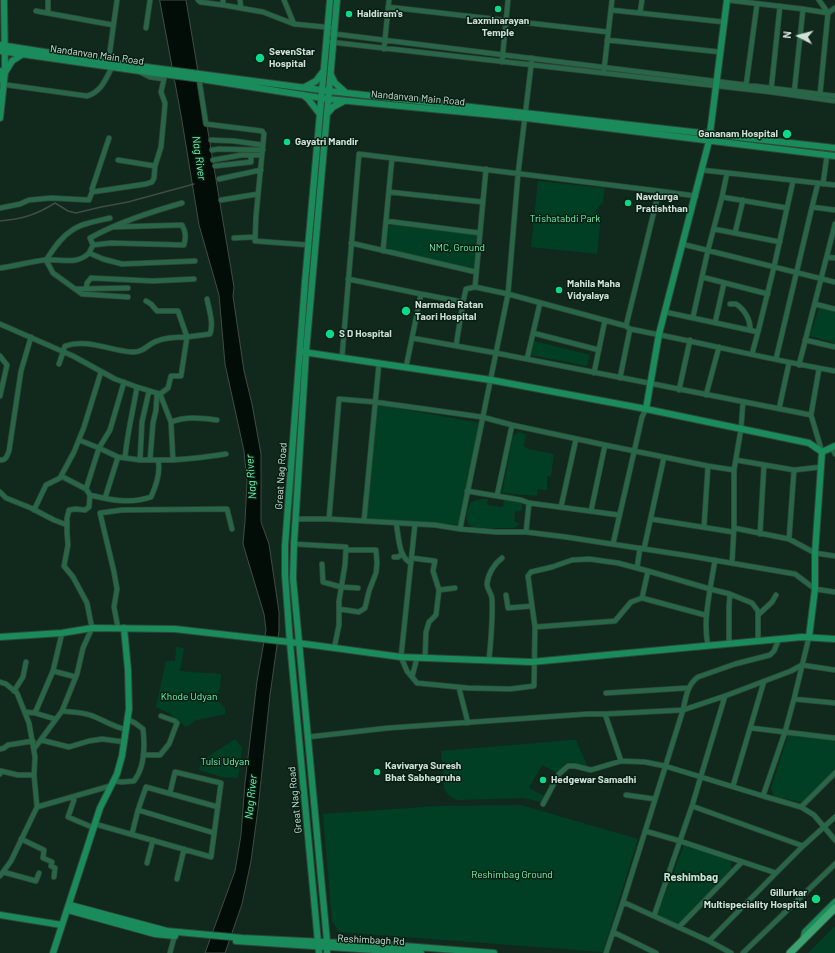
<!DOCTYPE html>
<style>
body{margin:0}
#map{position:relative;width:835px;height:953px;overflow:hidden;background:#10291c;font-family:Barlow,sans-serif}
canvas{display:block}
.north{position:absolute;left:779px;top:16px;width:40px;height:40px;-webkit-text-stroke:3px #061f13;paint-order:stroke;rotate:276deg;font-size:11px;font-weight:700;line-height:16px;text-align:center;color:#d1e0d7}
.north::after{content:'';display:block;margin:auto;width:14px;height:18px;background:#d1e0d7;clip-path:polygon(50% 0,100% 100%,50% 72%,0 100%)}
</style>
<div id="map">
<canvas width="835" height="953"></canvas>
<div class="north">N</div>
</div>
<script>
const ctx = document.querySelector('canvas').getContext('2d');
ctx.lineJoin = 'round';
function paint(path, color) {
  ctx.fillStyle = color;
  ctx.fill(path, 'evenodd');
}
function stroke(path, color, width, dash) {
  ctx.strokeStyle = color;
  ctx.lineWidth = width;
  ctx.lineCap = dash ? 'butt' : 'round';
  ctx.setLineDash(dash || []);
  ctx.stroke(path);
}
function label(font, color, halo, rows, align = 'center') {
  ctx.font = font + ' Barlow,sans-serif';
  ctx.lineWidth = 3;
  ctx.setLineDash([]);
  ctx.textBaseline = 'middle';
  ctx.strokeStyle = halo;
  ctx.fillStyle = color;
  for (const [text, x, y, turn = 0] of rows) {
    ctx.save();
    ctx.translate(x, y);
    ctx.rotate((+turn || 0) * Math.PI / 180);
    ctx.textAlign = isNaN(turn) ? turn : align;
    if (halo) ctx.strokeText(text, 0, 0);
    ctx.fillText(text, 0, 0);
    ctx.restore();
  }
}
paint(new Path2D(`
 M538,181L605,188L603,202L595,211L601,216L597,254L531,247Z
 M389,224L477,235L474,268L386,249Z
 M819,308L835,312V343L810,336Z
 M534,341L590,355L587,366L531,355Z
 M376,404L479,423L459,525L422,522L365,520Z
 M519,432L526,434L524,446L528,449L554,454L551,476H547V490L538,489L537,496L502,493L513,436Z
 M480,499H488L487,505L503,507L504,500L522,503V510L514,513L515,515L514,521L520,524L514,528H475C463,524 466,511 471,502Z
 M176,647L184,648L180,671L221,674L220,688L215,698L225,708V714L197,720L186,727L167,712L156,707L166,661H175Z
 M788,735L835,740V770L804,803L774,796L771,788Z
 M235,739L242,748L238,778L222,777L199,770L201,761Z
 M573,740H576L588,767L569,763L564,764L557,773L542,765L529,788L544,796L541,802L523,798L458,800C451,798 447,794 444,788L441,751Z
 M521,805L638,839L603,952L339,932L332,921L323,814L438,806Z
 M684,845L729,859L731,861V869L678,925L657,915Z
 M835,926V953H808Z`), '#003f24');
const water = new Path2D(`
 M160,0H186L234,287L233,296L244,371L252,404L261,454V522L269,544L279,612V631L270,695L258,809L251,861L242,904L225,953H205L235,871L241,835L245,783L257,681L266,630L264,614L243,544L245,521L247,482L244,451L225,364L219,295L199,225L181,115Z`);
paint(water, '#030d07');
stroke(water, '#414c45', 1);
stroke(new Path2D(`
 M0,221C22,219 36,215 55,203L68,211L76,213L101,207L128,202L194,184`), '#414c45', 1.5);
const street = new Path2D(`
 M198,0L200,2L223,5
 M223,0V5L263,12L294,24
 M240,0L241,8
 M284,0L294,24L335,28
 M727,0L803,9L828,13L820,94
 M819,0L828,13L835,8
 M388,7L608,32
 M611,10L724,22
 M36,11L113,25
 M48,13V0
 M640,13L642,0
 M146,28L150,0
 M327,33L835,96
 M607,40L720,52
 M330,42L771,92L835,101
 M384,49L389,0
 M502,62L508,0
 M108,65L117,0
 M604,70L612,0
 M199,79L206,124L262,131L264,134L256,216L255,241L309,245
 M0,84L87,96C101,92 106,79 112,67
 M746,86L757,4
 M771,91L780,6
 M794,94L803,9
 M211,140L234,141L263,145
 M212,150L219,149L263,150
 M118,160L155,166L161,147L164,116L165,103L161,92L164,79L150,77L140,72
 M213,160L242,155H262
 M215,166L251,162V155
 M486,169L475,287L508,294L626,326L630,329C699,342 766,359 835,371
 M702,170L835,185
 M219,179L261,170
 M823,184L827,155
 M92,189L109,138
 M389,192L483,202
 M722,197L727,173
 M221,200L258,194
 M812,207L818,183
 M0,208L20,204L29,200L51,198L89,200L92,192L146,184L152,182L154,178L155,166
 M787,208L793,181
 M110,218C98,221 81,223 71,231C60,238 53,250 46,260L53,273L82,294L128,297
 M386,221L480,233
 M714,229L780,242
 M735,233L743,200
 M234,238L255,237
 M351,243L476,272
 M682,244L835,282
 M93,245L90,238C119,222 151,212 182,203
 M383,251L392,158
 M89,253L93,245L111,243L184,245C186,237 186,232 182,225L112,227
 M827,257L835,258
 M0,268C15,266 29,262 44,260C60,258 76,266 89,253L103,259L122,264L195,261
 M702,277L768,294
 M348,279L421,294L412,338L496,353L811,415
 M75,289L128,288
 M86,289L87,283L91,278L153,281L194,279
 M421,294L463,302L466,289L475,287
 M730,304H736C744,309 751,320 750,330
 M815,304L835,309
 M665,312L758,332L774,267L787,208L722,197L708,250L693,317
 M715,323L724,283
 M0,324L73,356L115,379L137,387L160,394L171,422L173,460
 M626,326L659,191L696,196
 M533,333L599,350
 M805,340L835,347
 M456,346L463,302
 M752,354L758,332
 M0,356L7,365L0,396
 M342,357L359,154L659,191
 M527,359L540,303
 M776,359L812,207L835,210
 M59,364L65,346C87,338 111,351 132,352C143,353 148,344 157,341C166,337 178,337 187,337L178,311H157L151,304L146,301
 M799,365L835,224
 M406,367L412,338
 M819,369L811,415L822,452
 M594,373L605,320
 M620,378L630,329
 M679,390L690,340
 M149,391L142,422L140,460H150
 M160,394L168,388L171,376H181L187,337L210,334C214,323 209,310 207,299
 M706,395L719,347
 M779,409L789,363
 M171,422C186,416 201,418 217,420
 M79,440L99,448L118,457L140,460
 M832,448L835,454
 M125,458C127,434 133,411 137,387
 M0,460C6,461 7,456 9,451L21,371L31,337
 M158,460C181,461 203,457 226,454
 M736,460L794,470L789,539
 M794,470L821,467
 M61,476L86,489L90,495C110,500 130,504 151,497C156,486 161,472 158,460H150L153,423L156,410L157,393
 M86,489L99,448L110,430L124,382
 M467,491L521,500L529,503L619,515
 M0,492L6,498L31,508L54,520L67,525V533L68,545L64,566L73,577L87,603L92,628L83,648L77,674L62,711L34,749
 M497,496L512,425
 M105,498L118,457
 M561,507L576,439
 M34,510L46,485L60,478L74,452L84,427L101,372
 M591,511L605,445
 M296,519H329L435,525L460,529L496,532H526L566,537L690,556L795,574L815,589L835,592
 M329,519L339,399L375,402L482,417L512,425L605,445L708,466L734,470
 M651,519L733,532
 M364,521L379,363
 M396,523C399,536 398,557 411,563
 M67,525V518L69,510L76,509L85,510L89,507L90,495
 M704,527L708,466
 M734,528L789,539L815,553L835,556
 M460,529L508,294L518,174L532,58
 M526,532L529,503
 M760,534L764,465
 M294,544L346,547L345,565L339,601V625L334,649
 M613,544L642,417L646,409
 M644,549L664,457
 M394,557H398L402,554
 M412,558L435,561L433,571L439,590L436,615L429,622L426,632L425,659
 M715,560L710,589L730,594
 M732,563L734,528V470L741,429L743,402
 M322,564L323,582L341,587L358,588
 M637,568L640,548
 M439,590L455,588
 M642,598L648,571
 M532,606L528,576L531,572L552,567L572,560L589,559L618,563L648,571L710,589C707,609 704,626 708,646
 M339,609L359,612L365,608L369,591L376,573L377,563L376,550H346
 M758,615L772,602L776,595
 M535,627L615,621L631,602L642,598L705,615
 M118,628L114,607L117,589L114,572L100,513L122,510L227,509L232,529
 M809,637L794,699L785,732L763,796L801,807L814,815L835,840
 M729,644V606L730,594L752,603L758,611V641
 M417,658L412,677L417,683L468,688L510,689L534,686L535,627L532,606L508,608L506,595
 M489,660C491,640 493,620 492,599C492,593 487,590 487,584C488,574 494,564 502,558
 M53,671L76,677
 M412,677L407,671L401,657L415,524
 M0,682L6,684L17,693L29,723L35,757L34,775L37,807L11,861L0,876
 M459,688L468,723
 M14,691L23,677L26,662
 M606,693L688,688
 M794,699L835,703
 M62,711C71,712 82,712 90,715C102,719 113,727 125,729
 M26,712L35,713L55,719
 M35,713L53,671L62,633
 M751,728L835,738
 M308,737L388,728L587,714H605
 M41,740L69,747L89,741L102,739L125,742
 M0,749L4,748L8,745L33,741
 M143,755H160L169,744L177,723L175,721L161,716
 M0,774L1,771L18,775H34
 M113,781L122,782L134,781C145,767 145,746 143,729L135,723L127,719
 M733,786L764,681
 M626,795L655,799
 M763,796L665,766L645,762L621,761L605,714L683,710C686,697 687,685 698,677L735,664L770,655L774,651L779,639
 M73,797L74,800L68,817L94,828
 M543,804L559,774L568,766H575L591,770L621,761
 M692,806L803,846
 M37,807L110,786
 M801,807L835,773
 M138,810L214,833
 M95,824L211,857L221,783L175,772L170,793
 M645,831L680,841L776,873L803,846L835,817
 M132,834L138,810L146,787L218,807
 M21,839L44,850L43,858L52,862L51,866L55,868L54,877
 M147,863L153,840
 M3,872L36,881L39,873
 M177,879L184,849
 M623,902L709,941L776,873
 M654,916L692,806L725,696
 M679,927L742,862
 M613,932L656,953
 M709,941L731,953
 M170,953L175,934
 M606,953L623,902L683,710L725,696L791,671L802,665L835,670
 M743,953L835,864`);
const secondary = new Path2D(`
 M0,45L108,62L329,91L835,148
 M0,51L140,71L201,79L328,99L526,118L835,156
 M0,71L3,81
 M6,71L12,61L23,54
 M331,75L335,83L345,92
 M305,87L316,81L322,73
 M303,95L308,99L319,113
 M327,114L333,107L344,101
 M0,118L5,72L4,0
 M303,352L491,380L646,409L809,443L822,452L835,446
 M646,409L659,334L709,141L727,0
 M0,637L62,633L92,628L175,629L298,643L401,657L531,662L802,637L835,639
 M809,637L815,589V553L822,452
 M70,905L167,931L242,938L404,946L494,953
 M68,910L155,934L175,936
 M0,915L62,925
 M803,940L805,932L835,902
 M236,941L421,953
 M53,953L100,808L117,774L122,756L129,709L128,670L124,628
 M319,953L290,643L285,575V546L305,282L330,0
 M327,953V941L293,578L294,544L306,352L337,0`);
const primary = new Path2D(`
 M790,953L835,908`);
stroke(street, '#2f463a', 6);
stroke(secondary, '#2f463a', 8);
stroke(primary, '#2f463a', 9);
stroke(street, '#296647', 4.5);
stroke(secondary, '#1a8b5a', 6);
stroke(primary, '#3ba370', 7);
for (const [x, y, r, color] of [
 [498,9,4,"#0dd98a"],
 [349,14,4,"#0dd98a"],
 [260,58,5,"#0dd98a"],
 [787,134,5,"#0dd98a"],
 [287,142,4,"#0dd98a"],
 [628,203,4,"#0dd98a"],
 [559,290,4,"#0dd98a"],
 [406,311,5,"#0dd98a"],
 [330,334,5,"#0dd98a"],
 [377,772,4,"#0dd98a"],
 [543,780,4,"#0dd98a"],
 [816,899,5,"#0dd98a"]
]) {
  const dot = new Path2D();
  dot.arc(x, y, r, 0, 2 * Math.PI);
  ctx.fillStyle = color;
  ctx.fill(dot);
  stroke(dot, '#061f13', 1.5);
}
label('bold 10px', '#d1e0d7', '#061f13', [
 ["Haldiram's",357,14],
 ["Laxminarayan",498,21,"center"],
 ["Temple",498,33,"center"],
 ["SevenStar",269,52],
 ["Hospital",269,64],
 ["Gananam Hospital",778,134,"right"],
 ["Gayatri Mandir",295,142],
 ["Navdurga",636,197],
 ["Pratishthan",636,209],
 ["Mahila Maha",567,284],
 ["Vidyalaya",567,296],
 ["Narmada Ratan",415,305],
 ["Taori Hospital",415,317],
 ["S D Hospital",339,334],
 ["Kavivarya Suresh",385,766],
 ["Bhat Sabhagruha",385,778],
 ["Hedgewar Samadhi",551,780],
 ["Gillurkar",807,893,"right"],
 ["Multispeciality Hospital",807,905,"right"]
], 'left');
label('10px', '#d1e0d7', '#061f13', [
 ["Nandanvan Main Road",97,55,8],
 ["Nandanvan Main Road",418,98,5],
 ["Great Nag Road",281,476,-86],
 ["Great Nag Road",295,800,-96],
 ["Reshimbagh Rd",371,940,3]
]);
label('10px', '#75f8b4', '#061f13', [
 ["Trishatabdi Park",565,219],
 ["NMC, Ground",457,248],
 ["Khode Udyan",189,697],
 ["Tulsi Udyan",225,762],
 ["Reshimbag Ground",512,875]
]);
label('italic 11px', '#75f9b4', '#061f13', [
 ["Nag River",199,158,82],
 ["Nag River",251,477,-94],
 ["Nag River",251,797,-84]
]);
label('bold 11px', '#c8e6d3', '#061f13', [
 ["Reshimbag",691,877]
]);
</script>
